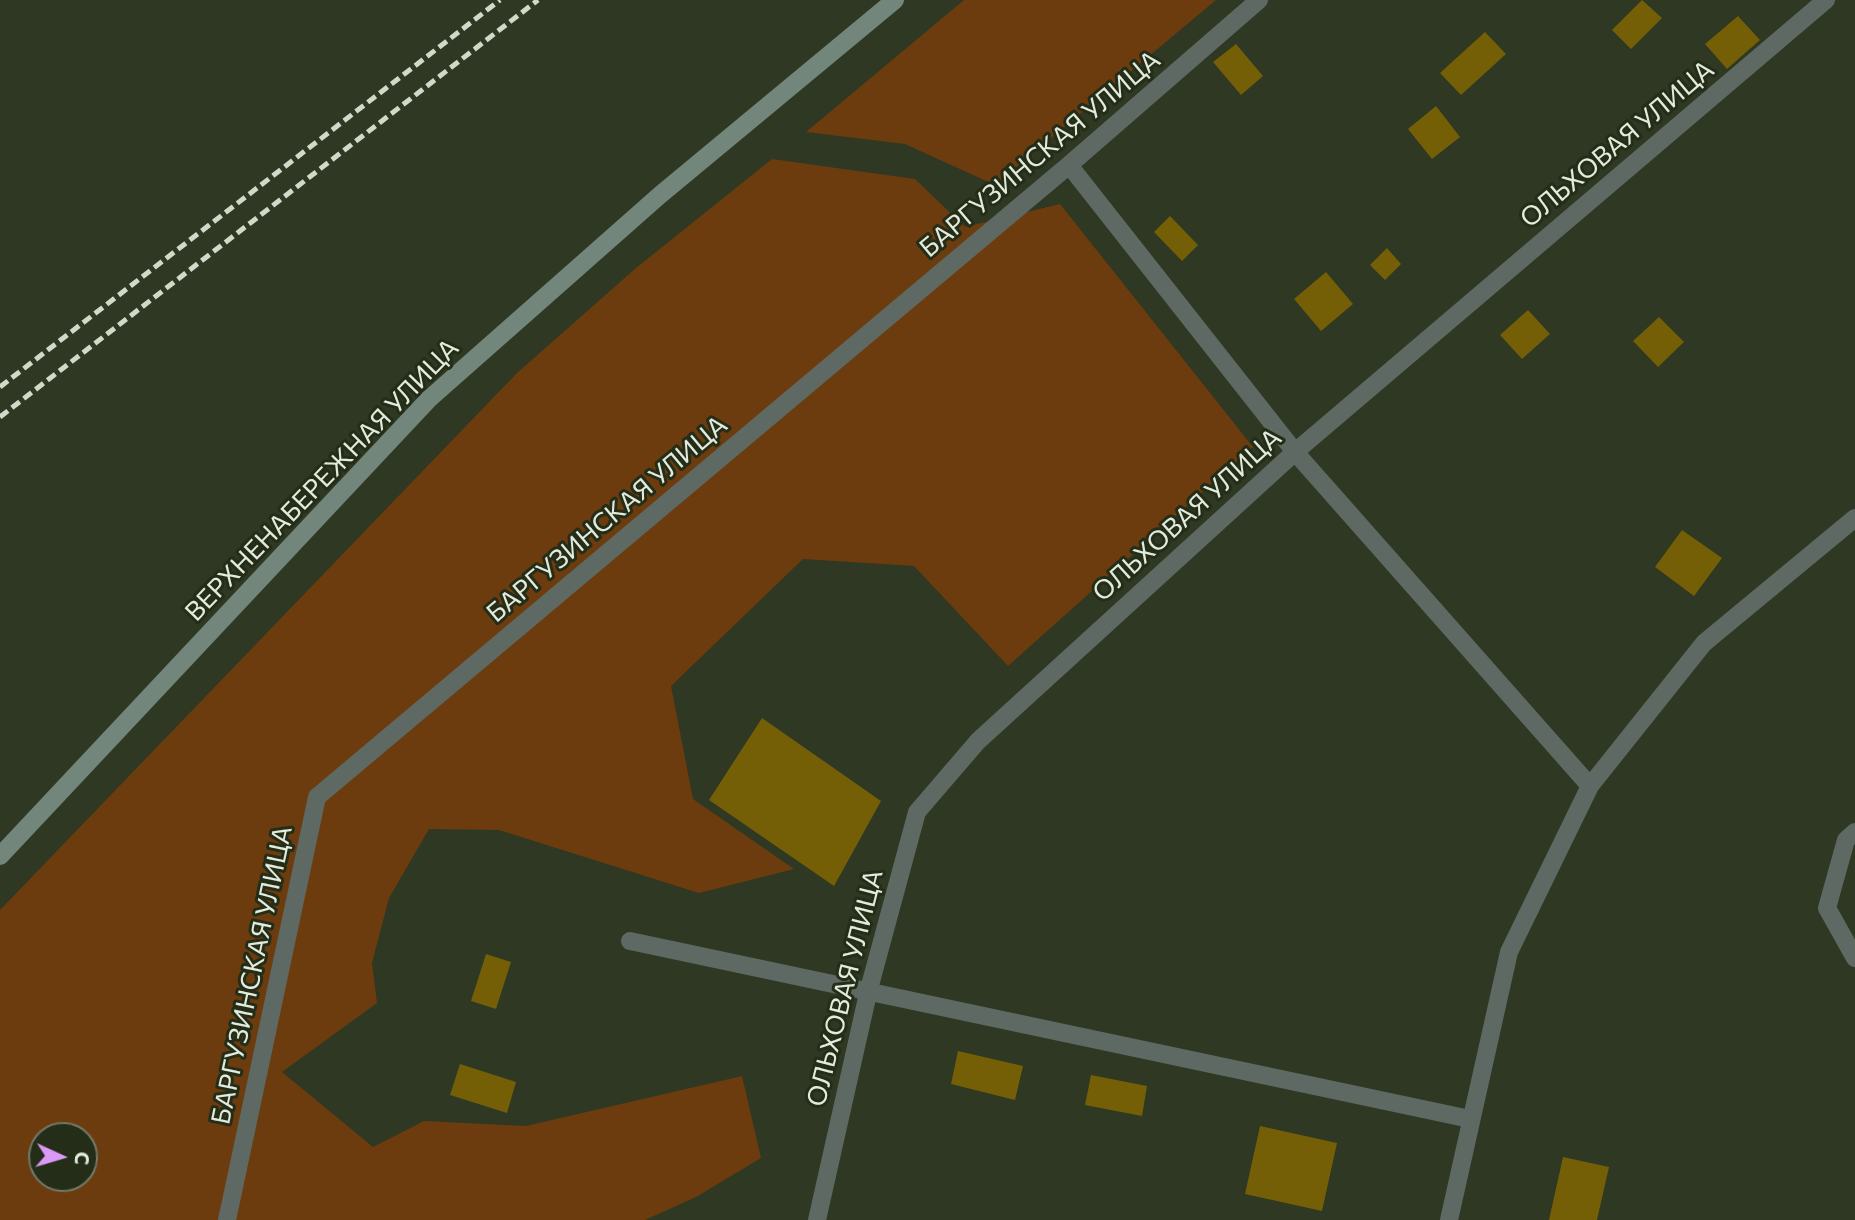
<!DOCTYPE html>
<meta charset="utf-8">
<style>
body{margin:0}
#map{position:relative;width:1855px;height:1220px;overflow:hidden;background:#2e3822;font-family:Commissioner,sans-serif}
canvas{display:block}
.north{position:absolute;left:28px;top:1122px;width:70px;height:70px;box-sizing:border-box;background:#242d18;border:2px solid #717967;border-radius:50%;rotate:94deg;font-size:19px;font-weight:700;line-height:28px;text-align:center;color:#e4ebdd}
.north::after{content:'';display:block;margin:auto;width:24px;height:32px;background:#da9af6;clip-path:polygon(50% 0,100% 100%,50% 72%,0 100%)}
</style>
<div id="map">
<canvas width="1855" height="1220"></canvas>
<div class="north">С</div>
</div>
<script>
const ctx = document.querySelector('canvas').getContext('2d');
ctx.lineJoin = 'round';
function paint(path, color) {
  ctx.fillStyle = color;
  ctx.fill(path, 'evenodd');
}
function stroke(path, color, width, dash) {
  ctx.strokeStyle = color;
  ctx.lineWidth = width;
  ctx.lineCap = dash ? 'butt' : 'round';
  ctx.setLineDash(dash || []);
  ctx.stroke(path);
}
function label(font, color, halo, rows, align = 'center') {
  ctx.font = font + ' Commissioner,sans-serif';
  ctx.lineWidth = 6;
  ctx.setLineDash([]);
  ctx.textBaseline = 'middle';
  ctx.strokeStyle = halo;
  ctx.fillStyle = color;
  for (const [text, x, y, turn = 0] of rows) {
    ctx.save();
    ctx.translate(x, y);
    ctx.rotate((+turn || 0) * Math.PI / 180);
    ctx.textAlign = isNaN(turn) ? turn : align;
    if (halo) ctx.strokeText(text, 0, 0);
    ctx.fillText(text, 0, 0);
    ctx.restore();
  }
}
paint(new Path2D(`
 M964,0H1216L995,185L905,144L806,132Z
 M772,159L915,179L965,227L1060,204L1253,447L1008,666L914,566L803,559L671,686L693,799L794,869L699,893L499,830L429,829L389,898L372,963L377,1003L282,1072L373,1147L424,1121L526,1126L742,1076L761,1158L696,1197L645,1220H0V910L517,373L636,268ZM42,1136H84V1178H42Z`), '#6c3c0e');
paint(new Path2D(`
 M1642,0L1662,18L1631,49L1612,30Z
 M1738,16L1760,40L1727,69L1705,44Z
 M1485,32L1506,54L1461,95L1440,73Z
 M1236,44L1263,76L1241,95L1213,62Z
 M1436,106L1460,137L1432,159L1408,129Z
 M1170,216L1198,245L1182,261L1154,232Z
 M1387,248L1401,264L1385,280L1370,265Z
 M1326,272L1353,304L1321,331L1294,299Z
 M1528,310L1550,334L1522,359L1500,335Z
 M1659,317L1684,342L1658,367L1633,341Z
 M1682,530L1722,558L1694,596L1655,567Z
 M762,718L881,801L834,886L709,800Z
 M486,954L511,962L496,1009L471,1001Z
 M958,1051L1023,1066L1015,1100L951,1084Z
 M460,1064L516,1082L507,1113L450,1095Z
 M1091,1075L1147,1086L1142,1116L1085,1105Z
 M1260,1126L1337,1143L1322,1211L1245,1194Z
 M1563,1157L1609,1167L1597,1220H1549Z`), '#745f07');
stroke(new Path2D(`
 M1069,165L1295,452L1590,786
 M1855,832L1846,840L1827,908L1855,958
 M630,941L1470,1119
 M227,1220L317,797L1069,165L1259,0
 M817,1220L869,989L917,812L978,741L1295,452L1826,0
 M1449,1220L1509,952L1590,786L1704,643L1855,518`), '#5d6962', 18);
stroke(new Path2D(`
 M0,856L429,399L660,195L895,0`), '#73867c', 18);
stroke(new Path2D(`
 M0,387L500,0
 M0,417L538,0`), '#d2d9ca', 5, [10, 5]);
label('26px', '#e4ebdd', '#242d18', [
 ["ОЛЬХОВАЯ УЛИЦА",1617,144,-40],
 ["БАРГУЗИНСКАЯ УЛИЦА",1040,154,-40],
 ["ВЕРХНЕНАБЕРЕЖНАЯ УЛИЦА",322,480,-46],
 ["ОЛЬХОВАЯ УЛИЦА",1187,515,-42],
 ["БАРГУЗИНСКАЯ УЛИЦА",607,519,-40],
 ["БАРГУЗИНСКАЯ УЛИЦА",252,975,-78],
 ["ОЛЬХОВАЯ УЛИЦА",845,988,-76]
]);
</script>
